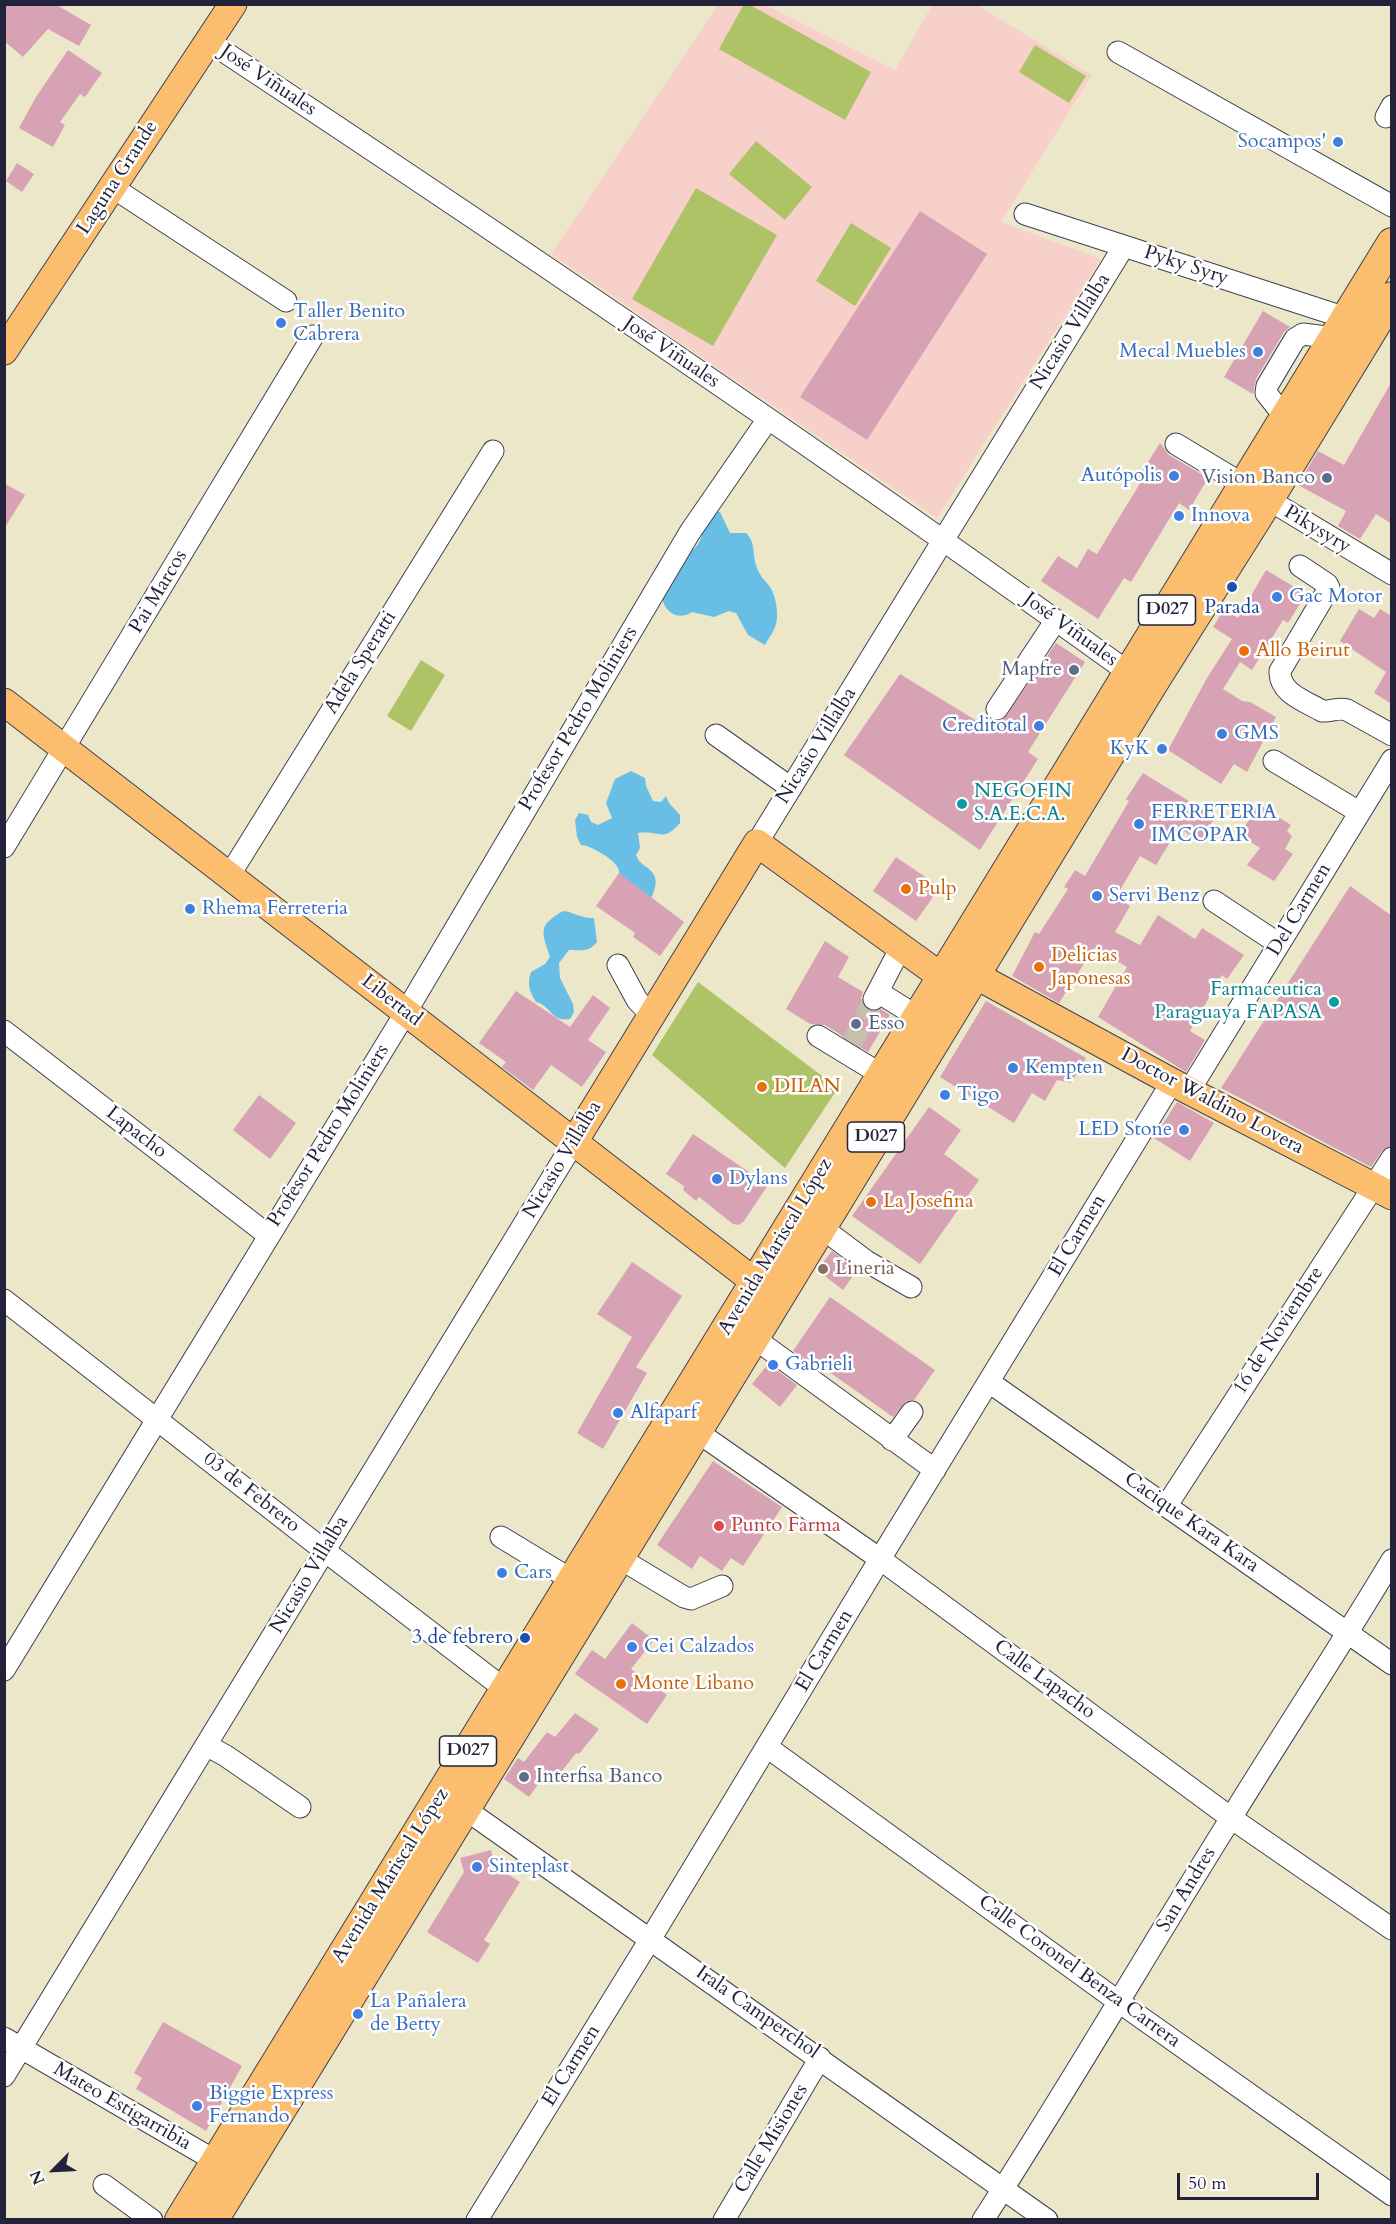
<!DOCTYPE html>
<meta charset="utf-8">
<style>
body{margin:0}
#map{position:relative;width:1396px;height:2224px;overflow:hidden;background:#ede7ca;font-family:Cardo,serif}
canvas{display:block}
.frame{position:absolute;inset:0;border:6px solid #22223b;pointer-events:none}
.north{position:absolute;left:24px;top:2140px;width:60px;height:60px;-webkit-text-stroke:4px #fff;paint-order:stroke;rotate:246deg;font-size:16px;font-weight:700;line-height:24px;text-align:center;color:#22223b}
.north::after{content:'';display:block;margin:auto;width:21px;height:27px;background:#22223b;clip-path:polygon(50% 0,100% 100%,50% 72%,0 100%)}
.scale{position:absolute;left:1177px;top:2173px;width:142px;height:27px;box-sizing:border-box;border:3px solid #22223b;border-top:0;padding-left:8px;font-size:18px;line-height:21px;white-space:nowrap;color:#22223b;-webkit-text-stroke:4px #fff;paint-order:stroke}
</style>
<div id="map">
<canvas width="1396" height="2224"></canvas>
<div class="frame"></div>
<div class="north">N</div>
<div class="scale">50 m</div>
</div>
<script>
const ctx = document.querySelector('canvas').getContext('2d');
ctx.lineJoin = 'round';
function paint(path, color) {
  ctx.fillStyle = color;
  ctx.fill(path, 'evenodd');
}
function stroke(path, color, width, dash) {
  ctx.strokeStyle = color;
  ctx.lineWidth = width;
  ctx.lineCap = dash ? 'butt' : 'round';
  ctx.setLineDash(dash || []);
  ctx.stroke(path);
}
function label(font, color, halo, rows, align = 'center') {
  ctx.font = font + ' Cardo,serif';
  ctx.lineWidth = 5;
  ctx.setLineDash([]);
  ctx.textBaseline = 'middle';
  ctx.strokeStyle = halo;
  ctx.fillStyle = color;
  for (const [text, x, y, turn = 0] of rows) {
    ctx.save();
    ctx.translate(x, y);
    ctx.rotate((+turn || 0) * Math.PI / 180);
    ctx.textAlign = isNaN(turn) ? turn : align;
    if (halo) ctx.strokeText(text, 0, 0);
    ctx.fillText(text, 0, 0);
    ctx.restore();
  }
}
paint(new Path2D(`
 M718,5H766L895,70L932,5H977L1092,75L1001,222L1101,259L937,518L551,254Z`), '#f7d0ca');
paint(new Path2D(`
 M744,4L750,5L871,72L845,120L719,49Z
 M1035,45L1086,76L1069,103L1019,72Z
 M756,141L812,187L785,220L729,174Z
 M696,188L777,235L713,346L632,299Z
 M851,223L891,248L855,306L816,281Z
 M421,660L445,675L411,731L387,716Z
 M698,982L838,1088L785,1168L652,1055Z`), '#aec266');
paint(new Path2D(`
 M711,511L720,512L730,533H746C756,542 752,555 757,568C761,578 765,580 770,587C776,596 779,615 776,624C774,632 768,639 765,645L748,635L736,613L729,611L714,617L692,612C678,621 666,613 662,599L671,585L675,561C709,544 696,539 711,511Z
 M631,771L645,778L646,786L653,801L661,802L666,796L669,803L680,815V823C662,843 661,830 638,833L640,848L636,855C640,865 646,865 652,872C661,883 651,899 645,908L621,893C620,886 621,875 618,868C614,859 590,845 581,845L577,837L575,820L579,813L588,815L591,822L598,825L612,818L606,803L615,779Z
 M563,911C575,912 581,919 594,918L597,942C588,953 581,950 569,950L559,963L560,978L573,1004L574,1012L570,1019C550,1022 552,1006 536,1002C529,991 527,984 531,972L545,964L550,957C542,932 537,926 563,911Z`), '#68bee4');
paint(new Path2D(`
 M4,4H55L91,25L79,46L48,29L23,57L4,41Z
 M68,50L102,73L85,97L80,94L60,122L65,125L53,147L19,128L36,97Z
 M17,163L34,174L22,192L6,181Z
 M920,211L987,254L867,440L800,397Z
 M1263,311L1290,327L1284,332L1256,379L1253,394L1224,377Z
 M1392,381V524L1376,514L1360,539L1338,526L1346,511L1298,485L1318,451L1344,465Z
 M1160,443L1169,455L1208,478L1189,510L1179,503L1131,582L1124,578L1098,619L1041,581L1058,556L1077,568L1088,549L1097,554L1142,480L1138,478Z
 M4,483L25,495L4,529Z
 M1266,570L1306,594L1288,623L1283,620L1252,670L1240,662L1223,689L1242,701L1250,702L1276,717L1247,772L1234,764L1221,784L1168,750L1207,678L1232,639L1213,627L1224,609L1238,618Z
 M1359,609L1374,618L1380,609L1392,616V704L1374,693L1386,672L1340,641Z
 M1056,643L1085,662L1028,752L1038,759L980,850L844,755L900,674L995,732Z
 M1143,773L1215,817L1201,842L1179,828L1156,865L1140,856L1116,897L1130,906L1115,932L1140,945L1158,915L1195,939L1202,928L1244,955L1227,979L1222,975L1190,1031L1205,1040L1186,1072L1098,1017L1127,967L1094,948L1059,1003L1012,976L1035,932L1039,934L1068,889L1064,887L1075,870L1085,876L1129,801L1126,799Z
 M1258,804L1291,825L1287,831L1292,836L1285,849L1293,854L1274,881L1247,865L1260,848L1240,835Z
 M896,857L940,887L916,921L873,891Z
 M619,873L684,922L660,956L633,937L635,933L596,906Z
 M1350,886L1392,916V1145L1382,1151L1371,1167L1221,1088Z
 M825,941L849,957L838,977L863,992L861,999L864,1006L874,1012L881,1009L890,1015L868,1052L825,1025L810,1024L786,1009Z
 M516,991L570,1027L593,995L610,1008L588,1040L606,1052L582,1087L551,1065L533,1090L502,1067L506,1062L479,1043Z
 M986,1001L1086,1058L1071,1083L1057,1080L1045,1101L1032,1093L1014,1123L940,1077Z
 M259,1095L296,1123L270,1159L233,1130Z
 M1177,1102L1214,1123L1190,1161L1154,1138Z
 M929,1107L961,1130L944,1154L979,1180L920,1264L852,1216Z
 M693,1134L768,1185L744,1221L739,1225L733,1224L699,1197L696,1201L683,1190L684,1186L666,1174Z
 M832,1251L857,1270L843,1290L817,1270Z
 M632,1262L682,1296L636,1367L647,1373L603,1449L577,1433L632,1337L597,1314Z
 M830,1297L935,1370L914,1400L906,1401L893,1417L815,1362L813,1365L793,1351Z
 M768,1364L797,1385L780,1407L752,1384Z
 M713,1461L782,1507L743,1566L731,1558L722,1571L700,1556L692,1569L657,1545Z
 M632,1623L654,1640L631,1669L667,1695L647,1724L575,1674L592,1650L605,1659Z
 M575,1713L599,1729L579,1754L576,1753L555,1780L546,1773L529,1797L504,1779L518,1758L524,1762L547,1732L555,1737Z
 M491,1850L495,1866L520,1882L484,1940L490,1944L478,1963L427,1932L464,1872L460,1858Z
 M163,2022L242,2066L206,2131L136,2089L142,2078L134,2073Z`), '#d6a2b4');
stroke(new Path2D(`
 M850,1047L874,999`), '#c4c0ad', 21, [21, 10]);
const minor = new Path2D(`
 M208,41C518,246 827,455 1128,672
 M1118,52L1392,206
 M1386,117L1392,106
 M112,187L286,301
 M1025,214L1346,318
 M1285,417L1266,393L1267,386L1295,339L1303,334L1334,338
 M1176,444L1392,574
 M1300,566L1327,584L1329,588L1280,671C1279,693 1305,701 1322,711C1331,712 1338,707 1347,710L1392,735
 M997,709L1056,620
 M716,735L791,788
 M1274,761L1359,812
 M757,843L1124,246
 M4,847L313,336
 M229,876L493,451
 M1214,901L1279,944
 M618,965L637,1000L651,1015
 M878,992L918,1017
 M874,999L901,947
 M4,1031L268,1235
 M818,1036L882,1075
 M1189,1091L1392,760
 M822,1228L866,1261L911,1287
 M4,1300L325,1551L515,1697
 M754,1338L935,1470
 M989,1382L1392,1664
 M696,1431L880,1559L1231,1818L1392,1929
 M892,1440L912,1412
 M1167,1505L1392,1158
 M501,1537L572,1580
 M619,1558L684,1597L691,1599L722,1586
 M4,1670L406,1012L690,532L768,419
 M206,1745L226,1756L300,1807
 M767,1747L1119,2002L1392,2195
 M465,1809L1047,2220
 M4,2038L226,2167
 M4,2076L574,1142
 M104,2185L152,2220
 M477,2220L651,1938L880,1559L1172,1082
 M724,2220L820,2058
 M983,2220C1069,2087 1148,1951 1231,1818C1284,1732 1340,1647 1392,1560`);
const major = new Path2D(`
 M4,351L233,4
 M4,702L772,1295
 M574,1142L757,843L942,977L975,975L1172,1082L1392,1196`);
const highway = new Path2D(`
 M180,2220L1392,243
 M213,2220L754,1338L1151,686L1268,500L1392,297`);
stroke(minor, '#404050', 23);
stroke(major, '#404050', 29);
stroke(highway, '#404050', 32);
stroke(minor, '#fff', 21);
stroke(major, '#fbbe6e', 27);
stroke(highway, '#fbbe6e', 30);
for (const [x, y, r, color] of [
 [1338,142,6,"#3f7fe0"],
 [281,323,6,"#3f7fe0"],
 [1258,352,6,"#3f7fe0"],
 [1174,476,6,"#3f7fe0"],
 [1327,478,6,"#5c6f8a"],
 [1179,516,6,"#3f7fe0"],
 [1232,587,6,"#1a4fb4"],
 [1277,597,6,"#3f7fe0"],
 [1244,651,6,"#e8710a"],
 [1074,670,6,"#5c6f8a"],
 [1039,726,6,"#3f7fe0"],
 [1222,734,6,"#3f7fe0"],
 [1162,749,6,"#3f7fe0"],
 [962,804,6,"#0f9aa8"],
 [1139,824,6,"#3f7fe0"],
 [906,889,6,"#e8710a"],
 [1097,896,6,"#3f7fe0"],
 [190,909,6,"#3f7fe0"],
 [1039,967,6,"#e8710a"],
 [1334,1002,6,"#0f9aa8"],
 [856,1024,6,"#5c6f8a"],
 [1013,1068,6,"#3f7fe0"],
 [762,1087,6,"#e8710a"],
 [945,1095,6,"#3f7fe0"],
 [1184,1130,6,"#3f7fe0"],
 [717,1179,6,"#3f7fe0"],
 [871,1202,6,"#e8710a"],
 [823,1269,6,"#8d6e63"],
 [773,1365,6,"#3f7fe0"],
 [618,1413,6,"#3f7fe0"],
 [719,1526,6,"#e0444e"],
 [502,1573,6,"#3f7fe0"],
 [525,1638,6,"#1a4fb4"],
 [632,1647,6,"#3f7fe0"],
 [621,1684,6,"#e8710a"],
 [524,1777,6,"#5c6f8a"],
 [477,1867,6,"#3f7fe0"],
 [358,2014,6,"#3f7fe0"],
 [197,2106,6,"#3f7fe0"]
]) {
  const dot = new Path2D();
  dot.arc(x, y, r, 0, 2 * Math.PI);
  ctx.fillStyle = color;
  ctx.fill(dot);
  stroke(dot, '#fff', 2);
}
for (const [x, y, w] of [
 [1167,610,57],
 [876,1137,57],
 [468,1751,57]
]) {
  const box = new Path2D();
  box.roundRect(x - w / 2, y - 15, w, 30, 4.5);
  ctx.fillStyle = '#fff';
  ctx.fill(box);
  stroke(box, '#22223b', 1.5);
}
label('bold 18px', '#22223b', null, [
 ["D027",1167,610],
 ["D027",876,1137],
 ["D027",468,1751]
]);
label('20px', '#22223b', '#fff', [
 ["José Viñuales",268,81,34],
 ["Laguna Grande",118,178,-57],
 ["Pyky Syry",1186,266,18],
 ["Nicasio Villalba",1071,332,-58],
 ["José Viñuales",671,353,34],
 ["Pikysyry",1317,530,31],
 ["Pai Marcos",159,592,-59],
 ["José Viñuales",1070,630,36],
 ["Adela Speratti",361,663,-58],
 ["Profesor Pedro Moliniers",579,719,-59],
 ["Nicasio Villalba",817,746,-58],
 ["Del Carmen",1300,910,-59],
 ["Libertad",391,1001,38],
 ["Doctor Waldino Lovera",1212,1102,28],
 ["Lapacho",136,1133,38],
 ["Profesor Pedro Moliniers",329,1136,-58],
 ["Nicasio Villalba",563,1160,-59],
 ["El Carmen",1078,1236,-59],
 ["Avenida Mariscal López",776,1247,-59],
 ["16 de Noviembre",1279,1331,-57],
 ["03 de Febrero",251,1493,38],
 ["Cacique Kara Kara",1191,1523,35],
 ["Nicasio Villalba",310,1575,-59],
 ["El Carmen",825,1651,-59],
 ["Calle Lapacho",1044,1680,36],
 ["Avenida Mariscal López",391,1876,-58],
 ["San Andres",1187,1890,-59],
 ["Calle Coronel Benza Carrera",1079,1972,36],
 ["Irala Camperchol",757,2013,35],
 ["El Carmen",572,2066,-58],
 ["Mateo Estigarribia",122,2107,30],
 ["Calle Misiones",772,2139,-59]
]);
label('20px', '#366cbe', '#fff', [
 ["Socampos'",1326,142,"right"],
 ["Taller Benito",293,312],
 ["Cabrera",293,335],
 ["Mecal Muebles",1246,352,"right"],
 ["Autópolis",1162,476,"right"],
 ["Innova",1191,516],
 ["Gac Motor",1289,597],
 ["Creditotal",1027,726,"right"],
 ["GMS",1234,734],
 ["KyK",1150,749,"right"],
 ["FERRETERIA",1151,813],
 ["IMCOPAR",1151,836],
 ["Servi Benz",1109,896],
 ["Rhema Ferreteria",202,909],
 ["Kempten",1025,1068],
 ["Tigo",957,1095],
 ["LED Stone",1172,1130,"right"],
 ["Dylans",729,1179],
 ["Gabrieli",785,1365],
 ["Alfaparf",630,1413],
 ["Cars",514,1573],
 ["Cei Calzados",644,1647],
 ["Sinteplast",489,1867],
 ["La Pañalera",370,2002],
 ["de Betty",370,2025],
 ["Biggie Express",209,2094],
 ["Fernando",209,2117]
], 'left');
label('20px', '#4e5e75', '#fff', [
 ["Vision Banco",1315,478],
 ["Mapfre",1062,670],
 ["Esso",868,1024,"left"],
 ["Interfisa Banco",536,1777,"left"]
], 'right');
label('20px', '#164399', '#fff', [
 ["Parada",1232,608],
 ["3 de febrero",513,1638,"right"]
]);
label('20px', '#c56008', '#fff', [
 ["Allo Beirut",1256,651],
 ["Pulp",918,889],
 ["Delicias",1051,956],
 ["Japonesas",1051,979],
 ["DILAN",774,1087],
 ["La Josefina",883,1202],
 ["Monte Libano",633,1684]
], 'left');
label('20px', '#0d838f', '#fff', [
 ["NEGOFIN",974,792],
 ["S.A.E.C.A.",974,815],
 ["Farmaceutica",1322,990,"right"],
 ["Paraguaya FAPASA",1322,1013,"right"]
], 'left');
label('20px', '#785e54', '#fff', [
 ["Lineria",835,1269]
], 'left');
label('20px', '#be3a42', '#fff', [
 ["Punto Farma",731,1526]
], 'left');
</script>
